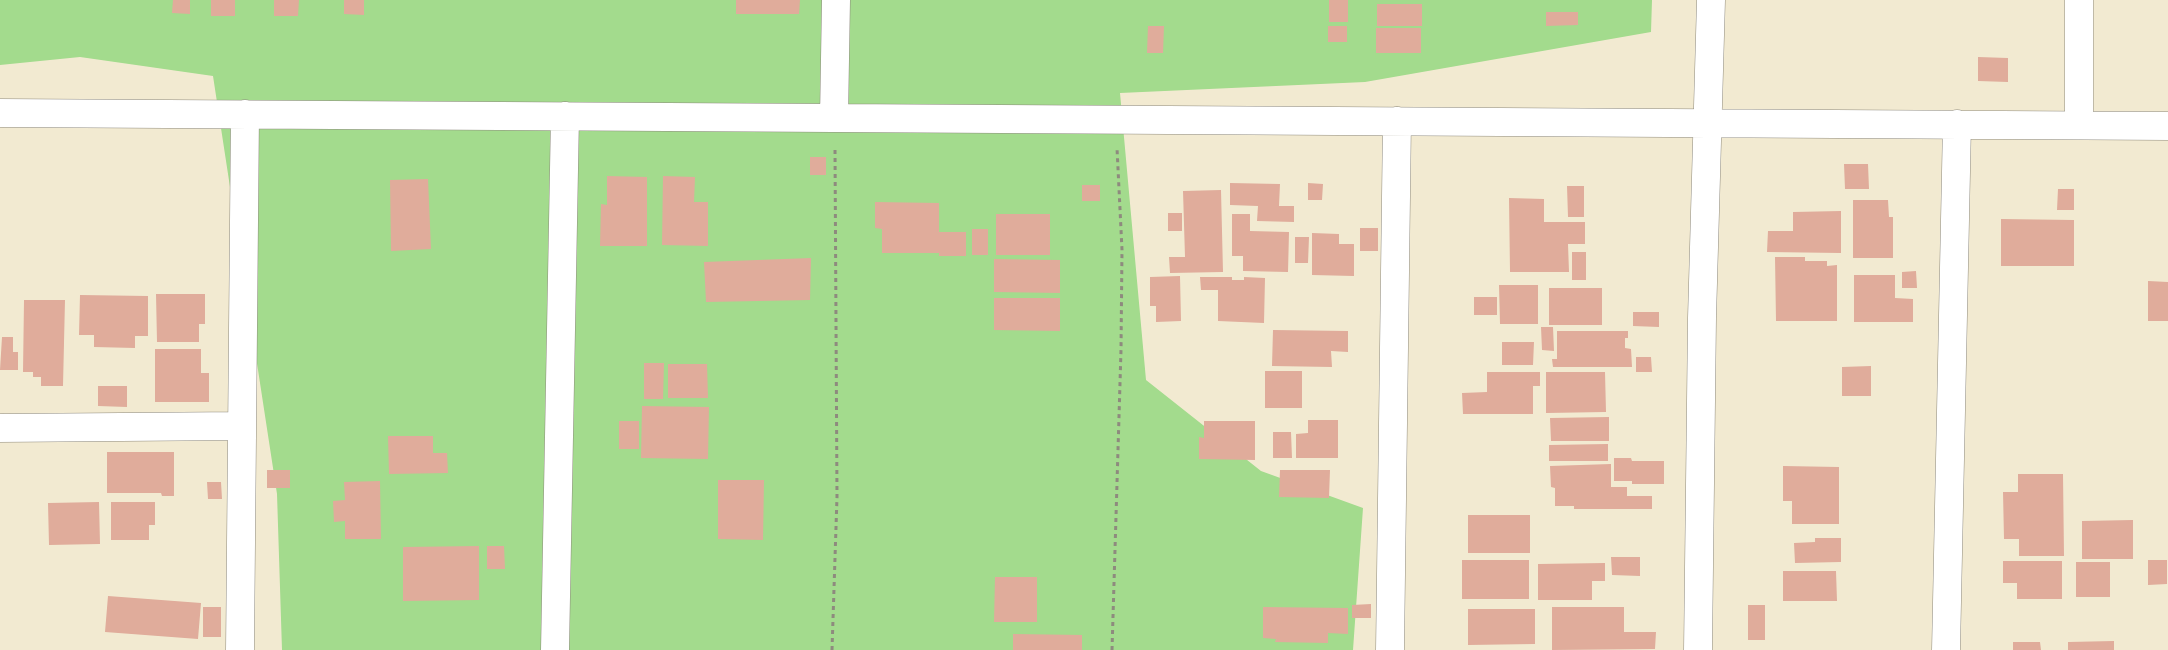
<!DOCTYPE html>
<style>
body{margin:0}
canvas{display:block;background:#f2ead1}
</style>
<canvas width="2168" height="650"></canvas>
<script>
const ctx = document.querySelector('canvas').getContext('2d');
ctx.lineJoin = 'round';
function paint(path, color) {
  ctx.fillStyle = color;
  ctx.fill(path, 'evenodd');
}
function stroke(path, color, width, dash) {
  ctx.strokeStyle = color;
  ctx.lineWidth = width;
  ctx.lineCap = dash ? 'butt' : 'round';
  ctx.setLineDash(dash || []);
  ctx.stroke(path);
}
paint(new Path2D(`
 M0,0H1652L1651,32L1365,82L1120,93L1146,380L1261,471L1363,508L1353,650H282L277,494L213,76L80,57L0,65Z`), '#a3db8d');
paint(new Path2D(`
 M173,0H190V14L172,13Z
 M211,0H235V16H211Z
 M274,0H299L298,16H274Z
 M344,0H364V15L344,14Z
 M736,0H800L799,14H736Z
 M1329,0H1348V22H1329Z
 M1377,4H1422V26H1377Z
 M1546,12H1578V25L1546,26Z
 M1148,26H1164L1163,53H1147Z
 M1328,26H1347V42H1328Z
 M1376,28H1421V53H1376Z
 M1978,57L2008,58V82L1978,81Z
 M810,157H826V175H810Z
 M1844,164H1868L1869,189H1845Z
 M607,176L647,177V246H600L601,204L607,205Z
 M663,176L695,177L694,202H708V246L662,245Z
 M428,179L431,249L391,251L390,180Z
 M1230,183L1280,184L1279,206H1294V222L1257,221L1258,206L1230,205Z
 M1308,183L1323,184L1322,200H1308Z
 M1082,185H1100V201H1082Z
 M1567,186H1584V217H1568Z
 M2058,189H2074V210H2057Z
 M1221,190L1223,272L1170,273L1169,257H1185L1183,191Z
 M1509,198L1544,199V222H1585V244H1568L1569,272H1510Z
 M1853,200H1888L1889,217H1893V258H1853Z
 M875,202L939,203V232H966V256H939V253H882V229L875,228Z
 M1841,211V253L1767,252L1768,231H1793V212Z
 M1168,213H1182V231H1168Z
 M996,214H1050V255H996Z
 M1232,214H1250V231L1289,232L1288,272L1243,271V256H1232Z
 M2001,219L2074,220V266H2001Z
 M1360,228H1378V251H1360Z
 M972,229H988V255H972Z
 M1312,233L1339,234V244H1354V276L1312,275Z
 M1295,237H1309L1308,263H1295Z
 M1572,252H1586V280H1572Z
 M1775,257H1805V261H1827V266L1837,265V321H1776Z
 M811,258L810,300L706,302L704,262Z
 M994,259L1060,260V293L994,292Z
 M1916,271L1917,288H1902V272Z
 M1854,275H1895V298L1913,299V322H1854Z
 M1180,276L1181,321L1156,322V306H1150V277Z
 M1200,277H1232V280H1244V277L1265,278L1264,323L1218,321V290H1201Z
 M2148,281L2168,282V321H2148Z
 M1499,285H1538V324H1500Z
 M1549,288H1602V325H1549Z
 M156,294H205V324H199V342H157Z
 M80,295L148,296V336H135V348L94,347V335H79Z
 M1474,297H1497V315H1474Z
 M994,298H1060V331L994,330Z
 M24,300H65L63,386H41V377H33V372H23Z
 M1633,312H1659V327L1633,326Z
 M1541,327H1553L1554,351L1542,350Z
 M1273,330L1348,331V352L1331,351L1332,367L1272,366Z
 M1557,331H1628V338H1625V348L1631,349L1632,367H1553L1552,359H1557Z
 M2,337H13V352H18V370H0Z
 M1502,342H1534L1533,365H1502Z
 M155,349H201V373H209V402H155Z
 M1636,357H1651L1652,372H1636Z
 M644,363H664L663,399H644Z
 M668,364H707L708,398H668Z
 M1871,366V396H1842V367Z
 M1265,371H1302V408H1265Z
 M1487,372H1540V386H1533V414H1463L1462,393L1487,392Z
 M1546,372H1605L1606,412L1546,413Z
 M98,386H127V407L98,406Z
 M642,406L709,407L708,459L641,458Z
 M1609,417V441H1551L1550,418Z
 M1308,420H1338V458H1296V434L1308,433Z
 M619,421H639V449H619Z
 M1204,421H1255V460L1199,459V437L1204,438Z
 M1273,432H1291L1292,458H1273Z
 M388,436H433V453H447L448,473L389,474Z
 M1608,444V461H1549V445Z
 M107,452H174V496H162L161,493H107Z
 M1614,458H1631L1632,461H1664V484H1632V481H1614Z
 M1611,464V487H1627V496H1652V509H1574V506H1555V488L1551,487L1550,466Z
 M1783,466L1839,467V524H1792V501H1783Z
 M267,470H290V488H267Z
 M1280,470H1330L1329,498L1279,497Z
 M2018,474H2063L2064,556H2019V539H2004L2003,492H2018Z
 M718,480H764L763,540L718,539Z
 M380,481L381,539H345V521L334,522L333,501L345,500L344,482Z
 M207,482H221L222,499H208Z
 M99,502L100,544L49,545L48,503Z
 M111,502H155V525H149V540H111Z
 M1468,515H1530V553H1468Z
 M2133,520V559H2082V521Z
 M1815,538H1841V562L1795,563L1794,543L1815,542Z
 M479,546V600L403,601V547Z
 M487,546H504L505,569H487Z
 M1611,557H1640V576L1612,575Z
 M1462,560H1529V599H1462Z
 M2148,560H2167V584L2148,585Z
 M2003,561H2062V599H2017V583H2003Z
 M2076,562H2110V597H2076Z
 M1605,563V581H1592V600H1538V564Z
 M1783,571H1836L1837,601H1783Z
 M995,577H1037V622H994Z
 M108,596L201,603L198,639L105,632Z
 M1371,604V618H1352V605Z
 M1748,605H1765V640H1748Z
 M203,607H221V637H203Z
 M1263,607L1348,608V634L1328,633V643L1275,642L1276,639L1263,638Z
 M1552,607H1624V632H1656L1655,649L1552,650Z
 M1468,609H1535V644L1468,645Z
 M1013,634L1082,635V650H1013Z
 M2114,641V650H2068V642Z
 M2013,642H2040L2041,650H2013Z`), '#e0ac9b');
const minor = new Path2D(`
 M2079,0V125
 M0,113L2168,126
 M834,118L836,0
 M0,428L242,426
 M240,650L245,114
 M555,650L565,116
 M1390,650L1397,121
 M1698,650L1702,318L1711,0
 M1946,650L1957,124`);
stroke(minor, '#8e8a7e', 29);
stroke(new Path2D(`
 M832,650L837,497L835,148
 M1112,650L1121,350L1122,250L1117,148`), '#8e8a7e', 3, [4, 4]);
stroke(minor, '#fff', 28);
</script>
